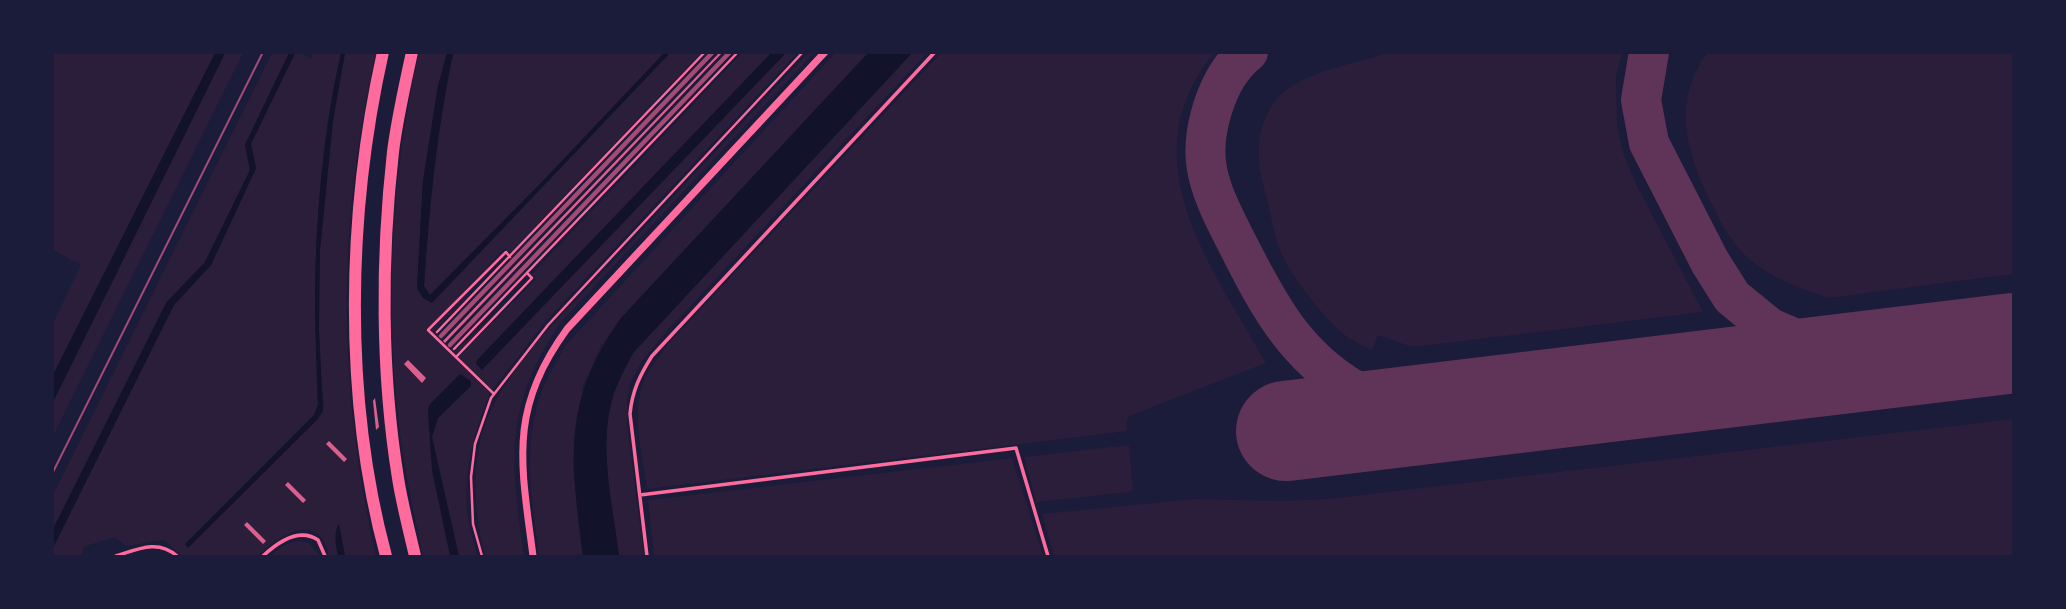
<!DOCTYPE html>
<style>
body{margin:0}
#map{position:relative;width:2066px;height:609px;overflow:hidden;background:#1b1b3a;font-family:Quicksand,sans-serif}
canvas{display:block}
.frame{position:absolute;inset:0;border:54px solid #1b1b3a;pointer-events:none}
</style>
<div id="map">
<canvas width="2066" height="609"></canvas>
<div class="frame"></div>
</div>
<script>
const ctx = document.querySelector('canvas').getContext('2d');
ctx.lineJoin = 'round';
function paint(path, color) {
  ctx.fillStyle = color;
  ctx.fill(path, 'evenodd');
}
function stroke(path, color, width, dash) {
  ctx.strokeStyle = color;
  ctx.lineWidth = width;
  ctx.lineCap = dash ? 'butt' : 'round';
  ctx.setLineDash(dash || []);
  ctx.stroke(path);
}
paint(new Path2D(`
 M942,52L1214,53C1127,159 1212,266 1266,363L1129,416L1127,421V431L1120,432L647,489C643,455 629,408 646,376C652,365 661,355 668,344Z
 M1392,52L1622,53L1616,77L1617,124L1622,150L1636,184L1703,312L1422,346H1409L1378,335L1372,350C1364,346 1356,343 1349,338C1327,323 1293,278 1282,255C1275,240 1272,220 1268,203C1258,168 1251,134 1275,101C1297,72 1358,63 1392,52Z
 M53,53H215L53,375V323L81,265L53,250Z
 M225,53H243L53,436V402Z
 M272,53H289L245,144L250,170L205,262L166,303L53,529V495Z
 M295,53H300L311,59L313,54L311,53H341C336,75 331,98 328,121C314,215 314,310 318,405L314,415L185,545L324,406C311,289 321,167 345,53H376C337,224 337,385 376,556H329C319,510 280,534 258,556H182L164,540L126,546L115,537L83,547L82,556H53L52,548L174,305L211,265L256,169L251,144Z
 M419,53H447L438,86L423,181L417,288L431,303L670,53H701L510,253L505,248L427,330L490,393C474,432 462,475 468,518C470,531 474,544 477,556H423C414,513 404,469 399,425C385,302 391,173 419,53Z
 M453,53H664L541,183L430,295L424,286C429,207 437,130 453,53Z
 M742,53H797L545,322L492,390L458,357L536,279L532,274Z
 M808,53H814L561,322C503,408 511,459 524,556H485C475,514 470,467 485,425C510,360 573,305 619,255C682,187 745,120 808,53Z
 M835,53H868L621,318L600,348L583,386L573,465L583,556H539C533,508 524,459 536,410C541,387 554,367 565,346Z
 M912,53H927L666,332L642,361L630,383L627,400V424L644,556H619C613,504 597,445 614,393C619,379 626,366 633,353Z
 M1707,53H2013V274L1828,298C1801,289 1768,277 1747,257C1730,241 1719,220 1709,199C1686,150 1672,101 1707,53Z
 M469,293L470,294L434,331L454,352L493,316L456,355L431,331Z
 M2013,419V556H1054L1042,514L1194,499L1281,501L1327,499Z
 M1129,445L1133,489L1130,492L1036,502L1024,457Z
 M1012,458L1043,556H654L648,500Z
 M297,541L309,543L320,556H270L284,545Z`), '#2a1e3b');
paint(new Path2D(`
 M215,53H225L53,402V375Z
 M289,53H295L251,144L256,168L211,265L174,305L53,548V529L166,303L205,262L250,170L245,145Z
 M341,53H345L333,121L320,251L319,329L323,411L317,420L188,548L185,544L314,415L318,405C317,371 315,337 315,303C315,219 323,135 341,53Z
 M447,53H453C437,130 429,207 424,286L430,295L541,183L664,53H670L432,303L423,298L417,288L423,181L438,86Z
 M771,53H786L482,370L476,364L477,360Z
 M868,53H912L633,353C626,366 619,379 614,393C597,445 613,504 619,556H583C571,458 561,404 621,318Z
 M460,374L471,381V386L438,418L432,437L459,556H450L432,470L428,412L429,405Z
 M339,524L345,556H338C336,547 333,532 339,524Z`), '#12122b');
stroke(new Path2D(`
 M1248,52C1216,77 1199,136 1208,174C1214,200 1227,223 1239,247C1269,306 1295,355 1354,390C1384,408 1436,408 1469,409
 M1649,52L1641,100L1649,143L1710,262L1732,297L1770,328L1812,346L1863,353L1917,355`), '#603358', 40);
stroke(new Path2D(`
 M1286,431L2014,343`), '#603358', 100);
paint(new Path2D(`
 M720,52H723L445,343L443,341Z
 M408,360L426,378L422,383L404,364Z
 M375,398L379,427L376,430L373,401Z
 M329,441L347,459L344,462L326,444Z
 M288,482L306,500L303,503L285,485Z
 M247,522L266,541L263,544L244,525Z`), '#dd5f8e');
stroke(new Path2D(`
 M437,332L705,52
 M454,349L738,52
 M456,357L532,278L528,274
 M493,393L428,330L506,252L510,257
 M482,556L473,524L471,477L475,444L491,398L548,325L803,52`), '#ff6b9d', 2.5);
stroke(new Path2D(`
 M640,495L1016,448L1048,556
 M116,556C138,549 158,539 177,556
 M263,556C278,542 299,527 318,540L325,556
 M647,556L630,414C632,391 640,375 652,356L935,52`), '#ff6b9d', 3.5);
stroke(new Path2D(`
 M533,556C521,463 508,410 567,329L825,52`), '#ff6b9d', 7);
stroke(new Path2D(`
 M383,52C347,213 343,397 386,556
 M412,52C405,85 397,119 393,152C381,258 381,373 398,478C402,504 409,530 415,556`), '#ff6b9d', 12);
stroke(new Path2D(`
 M52,474L263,52`), '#a44b75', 2);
stroke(new Path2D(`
 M441,336L713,52
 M450,345L730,52`), '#a44b75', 4.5);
</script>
